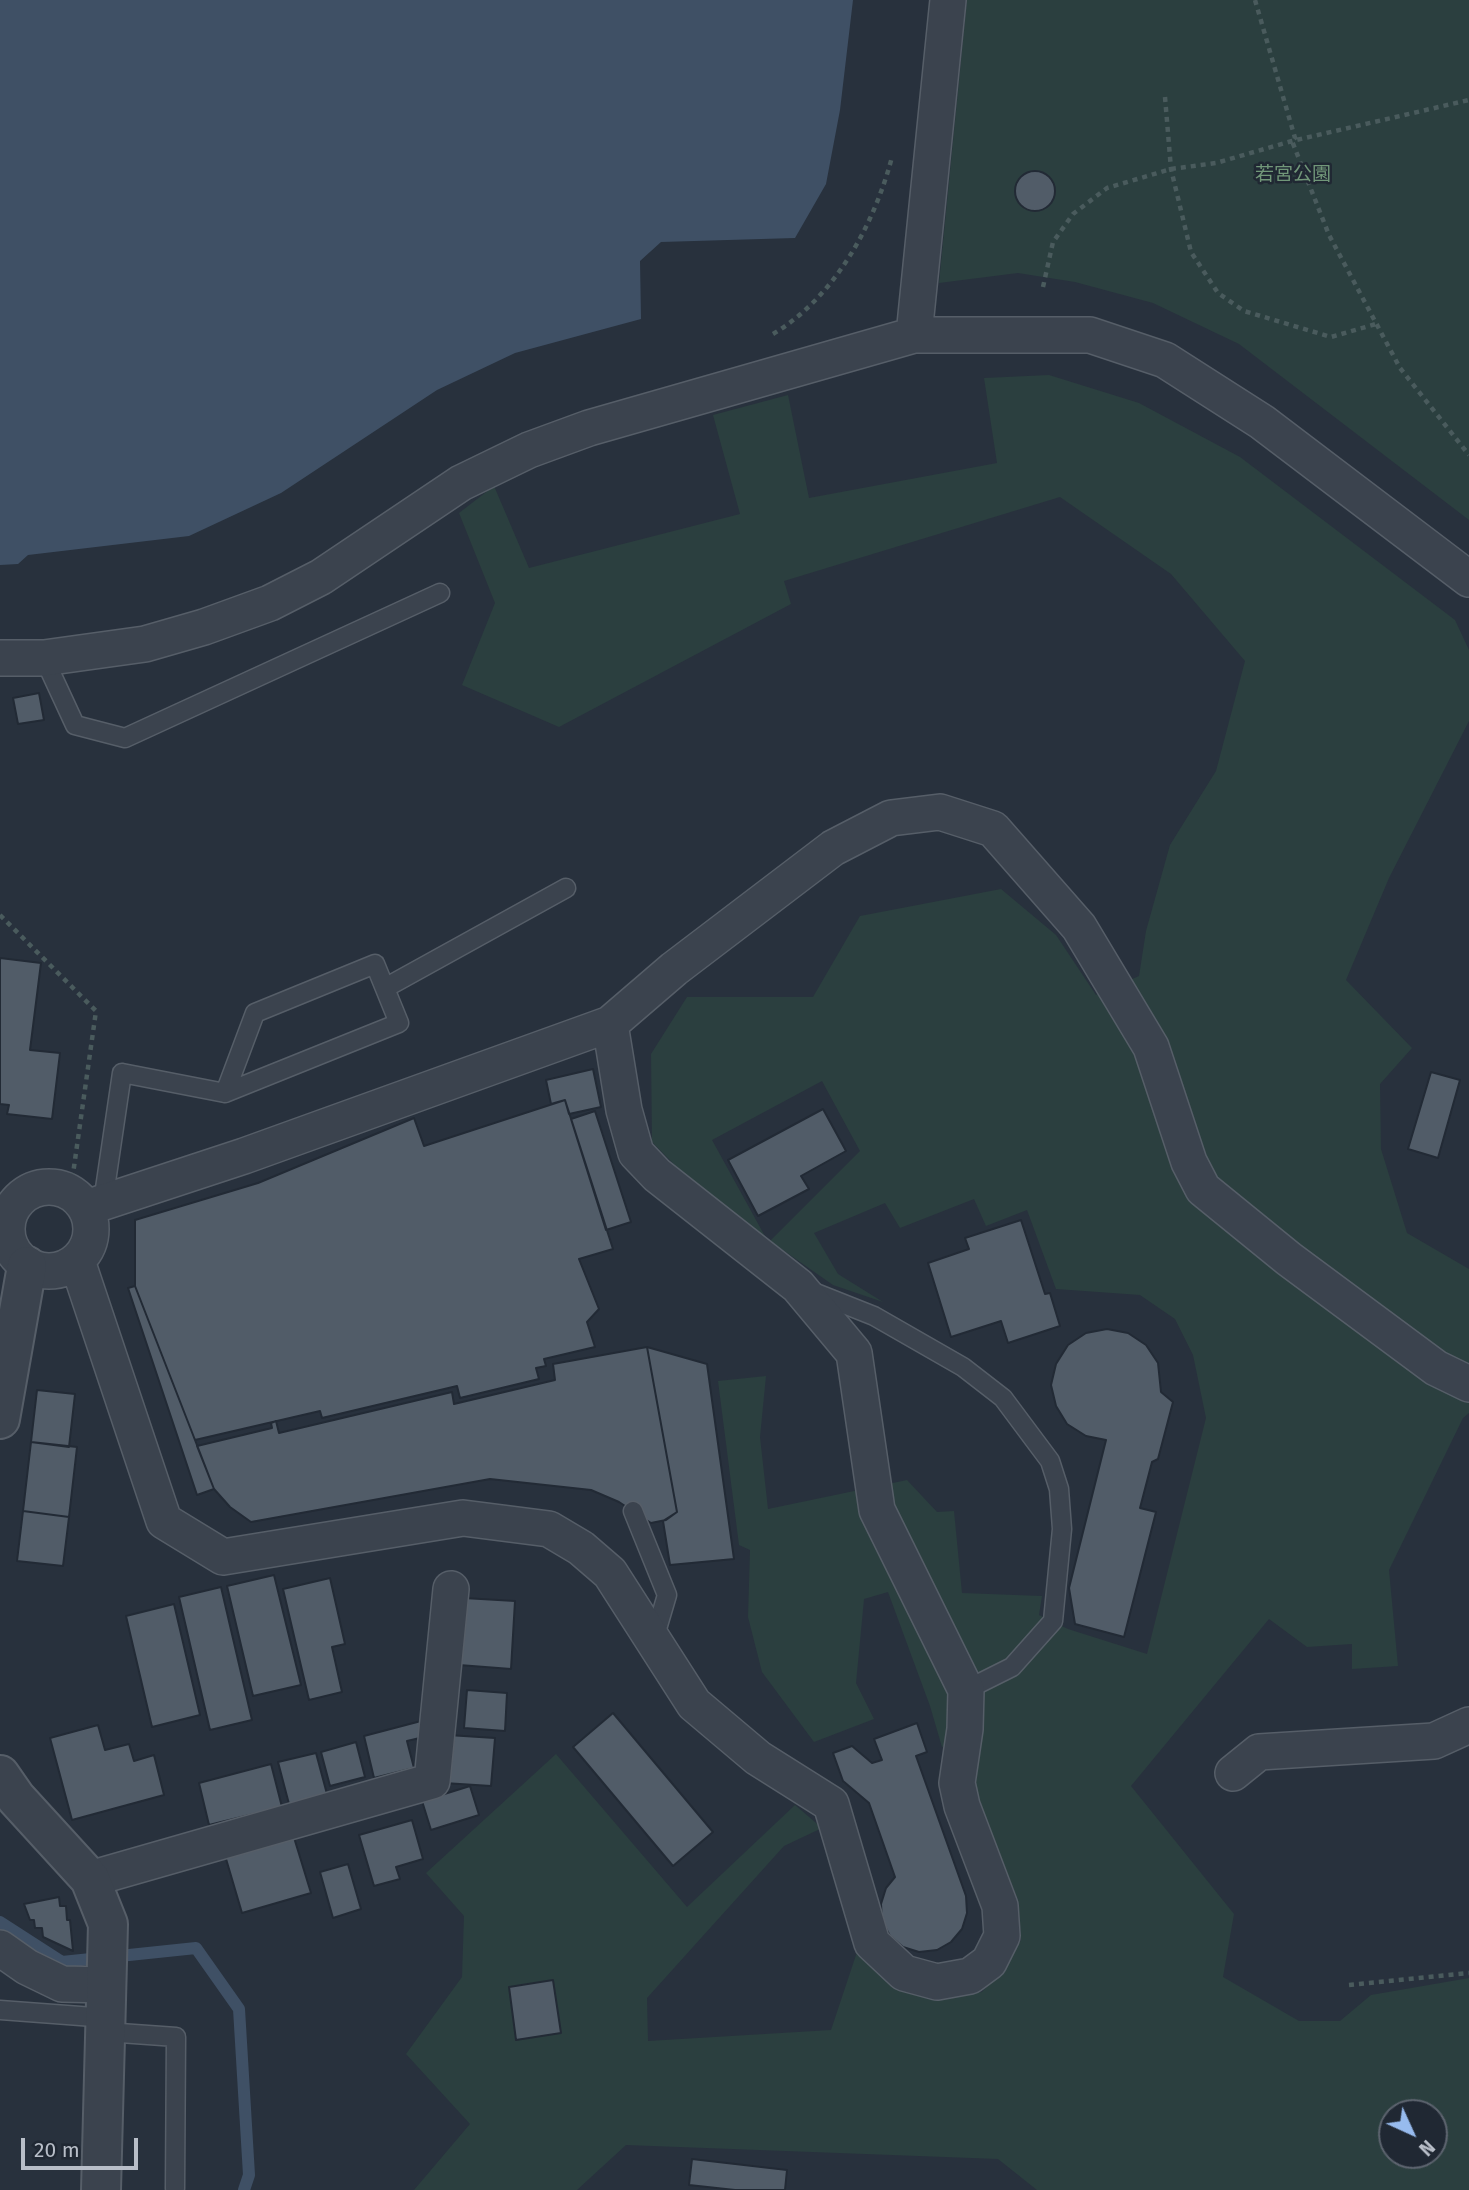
<!DOCTYPE html>
<meta charset="utf-8">
<style>
body{margin:0}
#map{position:relative;width:1469px;height:2190px;overflow:hidden;background:#28313d;font-family:"Fira Sans",sans-serif}
canvas{display:block}
.north{position:absolute;left:1378px;top:2099px;width:70px;height:70px;box-sizing:border-box;background:#202833;border:2px solid #5d646f;border-radius:50%;rotate:135deg;font-size:19px;font-weight:700;line-height:28px;text-align:center;color:#b8bec8}
.north::after{content:'';display:block;margin:auto;width:24px;height:32px;background:#97bbee;clip-path:polygon(50% 0,100% 100%,50% 72%,0 100%)}
.scale{position:absolute;left:21px;top:2138px;width:117px;height:32px;box-sizing:border-box;border:4px solid #b8bec8;border-top:0;padding-left:9px;font-size:21px;line-height:24px;white-space:nowrap;color:#b8bec8;-webkit-text-stroke:5px #202833;paint-order:stroke}
</style>
<div id="map">
<canvas width="1469" height="2190"></canvas>
<div class="north">N</div>
<div class="scale">20 m</div>
</div>
<script>
const ctx = document.querySelector('canvas').getContext('2d');
ctx.lineJoin = 'round';
function paint(path, color) {
  ctx.fillStyle = color;
  ctx.fill(path, 'evenodd');
}
function stroke(path, color, width, dash) {
  ctx.strokeStyle = color;
  ctx.lineWidth = width;
  ctx.lineCap = dash ? 'butt' : 'round';
  ctx.setLineDash(dash || []);
  ctx.stroke(path);
}
function label(font, color, halo, rows, align = 'center') {
  ctx.font = font + ' "Fira Sans","Noto Sans JP",sans-serif';
  ctx.lineWidth = 5;
  ctx.setLineDash([]);
  ctx.textBaseline = 'middle';
  ctx.strokeStyle = halo;
  ctx.fillStyle = color;
  for (const [text, x, y, turn = 0] of rows) {
    ctx.save();
    ctx.translate(x, y);
    ctx.rotate((+turn || 0) * Math.PI / 180);
    ctx.textAlign = isNaN(turn) ? turn : align;
    if (halo) ctx.strokeText(text, 0, 0);
    ctx.fillText(text, 0, 0);
    ctx.restore();
  }
}
paint(new Path2D(`
 M967,0H1469V520L1239,344L1153,303L1075,282L1018,273L939,283Z
 M1049,375L1139,403L1240,457L1455,620L1469,650V721L1389,878L1346,980L1412,1048L1380,1084L1381,1149L1407,1233L1469,1269V1413L1463,1418L1389,1570L1398,1666L1352,1669V1644L1307,1647L1269,1619L1131,1786L1234,1914L1223,1977L1299,2021H1340L1371,1995L1469,1978V2190H1037L998,2159L626,2145L577,2190H414L470,2124L406,2054L462,1977L464,1916L426,1873L556,1754L687,1907L795,1805L822,1828L784,1846L647,1998L648,2041L831,2030L857,1952C901,2001 918,2001 982,1992L1005,1966L1021,1940L1018,1900L971,1782L973,1753L982,1737L942,1747L930,1706L888,1592L864,1599L856,1683L874,1719L814,1742L762,1672L748,1617L750,1550L739,1545L718,1381L766,1376L760,1437L768,1509L907,1480L937,1512L954,1511L962,1593L1042,1596L1039,1615L1068,1629L1147,1654L1206,1418L1193,1355L1175,1319L1140,1295L1056,1289L1027,1210L986,1226L974,1199L900,1228L885,1203L814,1233L838,1274L883,1302L833,1285L770,1241L860,1151L822,1081L712,1140L767,1240L720,1211L652,1142L651,1054L687,997H813L860,916L1001,889L1056,935L1096,995L1139,976L1146,931L1170,845L1216,771L1245,661L1171,574L1060,497L784,581L791,604L559,727L462,685L495,603L459,513L494,486L529,568L740,514L713,415L788,395L809,498L997,463L984,378ZM1392,2113H1434V2155H1392Z`), '#2b3f3f');
paint(new Path2D(`
 M0,0H853L840,110L826,184L795,238L661,242L640,261L641,319L515,353L437,390L281,493L189,536L28,555L18,564L0,565Z`), '#3f5065');
stroke(new Path2D(`
 M0,1922L62,1962L196,1948L239,2009L249,2175L244,2190`), '#3f5065', 12);
const building = new Path2D(`
 M1015 191a20 20 0 1 1 40 0a20 20 0 1 1-40 0Z
 M39,693L44,720L18,724L13,698Z
 M0,958L41,963L30,1050L60,1053L52,1119L7,1114L9,1105L0,1104Z
 M593,1069L601,1107L569,1114L565,1100L551,1104L546,1080Z
 M1431,1072L1460,1080L1438,1158L1408,1149Z
 M565,1100L613,1249L579,1259L599,1309L587,1322L595,1347L544,1359L546,1366L536,1368L539,1379L460,1398L457,1386L322,1418L320,1411L195,1440L135,1286V1220L258,1183L414,1118L424,1146Z
 M823,1109L846,1151L801,1176L809,1189L758,1216L728,1160Z
 M595,1111L631,1222L606,1230L571,1119Z
 M1021,1220L1045,1294L1050,1293L1060,1326L1008,1343L1001,1321L951,1337L928,1263L969,1249L965,1238Z
 M135,1286L195,1440L214,1489L197,1495L128,1288Z
 M1107,1329L1128,1333L1146,1345L1158,1363L1161,1392L1173,1402L1158,1459L1152,1462L1140,1508L1156,1512L1124,1637L1075,1624L1069,1588L1106,1440L1086,1436L1067,1424L1056,1406L1051,1385L1056,1364L1068,1345L1086,1333Z
 M647,1347L677,1512L666,1520L651,1523L619,1502L591,1490L490,1479L251,1522L230,1507L214,1489L197,1446L272,1428L271,1423L276,1421L279,1433L452,1392L454,1404L555,1380L553,1364Z
 M647,1347L707,1364L734,1559L670,1565L663,1521L677,1512Z
 M37,1390L75,1394L69,1447L31,1442Z
 M31,1442L77,1447L69,1517L23,1511Z
 M23,1511L69,1517L63,1566L17,1561Z
 M274,1575L301,1685L253,1696L227,1586Z
 M330,1578L345,1644L332,1647L342,1692L309,1700L283,1589Z
 M221,1587L252,1720L210,1730L179,1597Z
 M464,1598L515,1601L511,1669L459,1665Z
 M174,1604L200,1715L152,1727L126,1616Z
 M467,1690L507,1693L505,1731L464,1728Z
 M613,1713L713,1832L673,1866L573,1747Z
 M421,1721L424,1737L407,1741L414,1768L374,1778L364,1736Z
 M917,1723L927,1752L916,1756L966,1896L967,1913L962,1929L951,1942L937,1950L919,1952L903,1947L890,1936L882,1921L881,1904L886,1888L895,1877L869,1803L843,1781L833,1753L852,1746L872,1763L882,1760L874,1739Z
 M98,1725L105,1750L129,1744L134,1761L154,1755L164,1795L72,1820L50,1738Z
 M448,1735L495,1738L491,1786L444,1783Z
 M356,1742L365,1777L330,1786L321,1752Z
 M316,1753L327,1794L289,1804L278,1762Z
 M271,1764L282,1807L209,1825L199,1783Z
 M470,1786L479,1815L431,1830L422,1801Z
 M412,1820L423,1859L396,1867L400,1879L374,1886L359,1835Z
 M292,1831L311,1893L242,1913L224,1852Z
 M348,1864L361,1909L333,1918L320,1872Z
 M59,1897L60,1906H66L67,1920H70L73,1951L43,1937L42,1928H35L34,1920H30L24,1904Z
 M553,1980L561,2033L516,2040L509,1987Z
 M692,2159L787,2170L785,2190H735L689,2185Z`);
paint(building, '#515c68');
stroke(building, '#222a35', 2);
const service = new Path2D(`
 M44,658L75,725L125,738L440,593
 M385,988L566,888
 M103,1202L122,1073L225,1093L399,1023L375,964L255,1013L225,1093
 M811,1291L874,1316L963,1367L1003,1398L1050,1461L1059,1489L1062,1529L1053,1621L1012,1667L966,1690
 M633,1511L667,1595L654,1639
 M0,2010L107,2018
 M106,2032L176,2037L175,2188`);
const minor = new Path2D(`
 M914,335L948,0
 M0,658H44L145,644L204,627L270,603L321,577L461,483L529,450L589,428L914,335H1090L1165,360L1262,422L1469,579
 M7 1229a42 42 0 1 1 84 0a42 42 0 1 1-84 0Z
 M86,1208L244,1156L610,1024L674,969L833,848L891,818L940,812L993,829L1079,927L1151,1047L1189,1162L1203,1189L1289,1259L1436,1368L1469,1384
 M77,1261L164,1521L223,1557L463,1518L549,1529L581,1548L610,1573L694,1704L758,1758L831,1804L872,1943L904,1973L937,1982L970,1976L989,1962L1002,1936L1000,1906L962,1806L957,1783L965,1729L966,1690L877,1510L854,1353L798,1286L657,1175L636,1153L624,1110L610,1024
 M1233,1773L1259,1752L1434,1741L1469,1725
 M90,1879L432,1781L451,1589
 M0,1948L27,1967L62,1984L107,1985`);
const tertiary = new Path2D(`
 M0,1419L27,1266
 M0,1775L16,1798L90,1879L108,1924L101,2190`);
stroke(service, '#565e68', 21);
stroke(minor, '#565e68', 38);
stroke(tertiary, '#565e68', 42);
stroke(new Path2D(`
 M1255,0L1295,138L1292,141L1329,235L1400,368L1469,455
 M1165,97L1171,169L1191,252L1218,293L1244,311L1331,337L1376,324
 M1043,287L1053,242L1073,214L1107,188L1171,169L1216,163L1292,141L1469,100
 M773,334C835,297 874,225 892,157
 M0,915L96,1011L73,1174
 M1349,1985L1469,1973`), '#4a5b5d', 4.5, [5, 5]);
stroke(service, '#3b434e', 18);
stroke(minor, '#3b434e', 35);
stroke(tertiary, '#3b434e', 38);
label('19px', '#719779', '#202833', [
 ["若宮公園",1293,175]
]);
</script>
